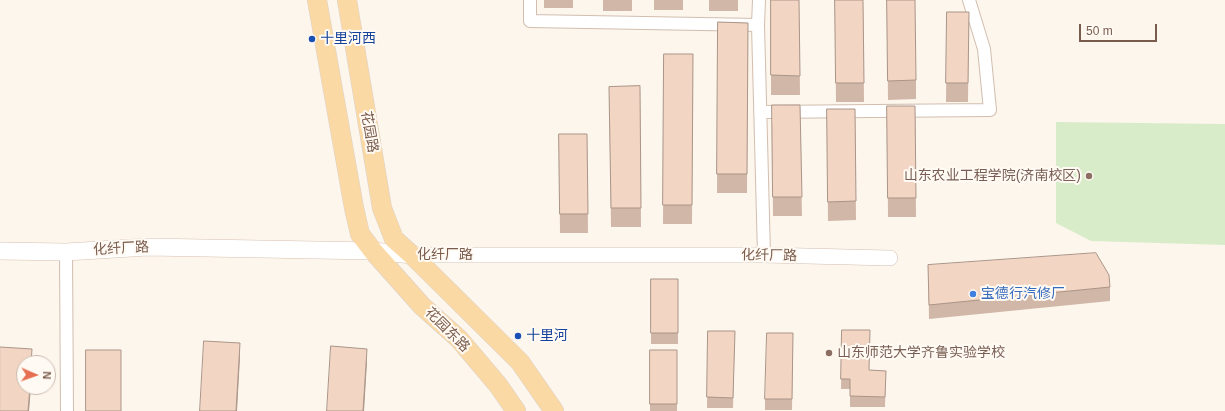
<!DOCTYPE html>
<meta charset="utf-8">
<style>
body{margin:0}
#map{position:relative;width:1225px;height:411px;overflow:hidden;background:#fdf6ec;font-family:Helvetica,sans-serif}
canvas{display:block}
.north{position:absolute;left:16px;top:355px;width:40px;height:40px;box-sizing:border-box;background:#fffaf3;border:1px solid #cabbb1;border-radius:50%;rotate:92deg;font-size:11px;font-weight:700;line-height:16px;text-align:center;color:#7a5c4d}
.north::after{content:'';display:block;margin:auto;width:14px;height:18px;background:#e76f51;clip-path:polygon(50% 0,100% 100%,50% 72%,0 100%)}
.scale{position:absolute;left:1079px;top:24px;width:78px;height:18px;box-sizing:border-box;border:2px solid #7a5c4d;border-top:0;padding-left:5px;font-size:12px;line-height:14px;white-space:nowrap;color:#7a5c4d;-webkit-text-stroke:3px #fffaf3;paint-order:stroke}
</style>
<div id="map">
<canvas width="1225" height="411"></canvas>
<div class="north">N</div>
<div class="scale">50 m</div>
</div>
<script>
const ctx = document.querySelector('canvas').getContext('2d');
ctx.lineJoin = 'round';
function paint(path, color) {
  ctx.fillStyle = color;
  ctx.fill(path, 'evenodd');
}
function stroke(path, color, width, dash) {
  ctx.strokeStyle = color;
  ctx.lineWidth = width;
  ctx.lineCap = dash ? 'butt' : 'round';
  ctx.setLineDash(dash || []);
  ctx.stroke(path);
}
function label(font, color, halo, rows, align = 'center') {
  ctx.font = font + ' Helvetica,"Noto Sans SC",sans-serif';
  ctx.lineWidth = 4;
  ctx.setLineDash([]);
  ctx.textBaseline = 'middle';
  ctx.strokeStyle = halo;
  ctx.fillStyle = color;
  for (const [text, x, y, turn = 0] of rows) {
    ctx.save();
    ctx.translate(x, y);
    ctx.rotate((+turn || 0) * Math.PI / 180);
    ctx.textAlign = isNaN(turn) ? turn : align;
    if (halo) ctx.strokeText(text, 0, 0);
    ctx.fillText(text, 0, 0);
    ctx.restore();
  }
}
paint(new Path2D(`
 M1056,122L1225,124V245L1091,241L1056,223Z`), '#d8ecc9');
const minor = new Path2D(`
 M530,0V21L758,25
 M759,0L758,25L764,255
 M760,112L990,110L984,49L969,0
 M66,252L67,411`);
const tertiary = new Path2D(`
 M412,255H764L890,258`);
const secondary = new Path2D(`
 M0,251L66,252L148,247L373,251L412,255`);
const primary = new Path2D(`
 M317,0L354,208L360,234L373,251L422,306L459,339L498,385L516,411
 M347,0L382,208L394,239L412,255L520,362L554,411`);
stroke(minor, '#d1beb0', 14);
stroke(tertiary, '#d1beb0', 16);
stroke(secondary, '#d6c0b0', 18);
stroke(primary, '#dad1cd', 20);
stroke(minor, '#fff', 12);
stroke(tertiary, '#fff', 15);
stroke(secondary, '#fff', 17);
stroke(primary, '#fbd9a5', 19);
paint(new Path2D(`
 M544,0H573V8H544Z
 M603,0H632V11H603Z
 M654,0H683V10H654Z
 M709,0H738V11H709Z
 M771,0H799L800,95H771Z
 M835,0H863L864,102H836Z
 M887,0L916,80V99L888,100Z
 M947,12H969L968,102H946Z
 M718,22L748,23L747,193H717Z
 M664,54H693L692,224H663Z
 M640,86L641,227H611L609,87Z
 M800,105L802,216H773L772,124Z
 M887,106H915L916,217H888Z
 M827,109H855L856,220L828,221Z
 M559,134H587L588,233H560Z
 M928,265L1110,287V301L929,319Z
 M651,279H678V344H651Z
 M842,330L869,370L886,371L885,407H850V389H841Z
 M708,331H735L733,408H707Z
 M793,333L792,410H765V399Z
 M650,350H677V411H650Z`), '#d1b7a8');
paint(new Path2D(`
 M240,343V357L237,411H236Z
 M367,349V362L364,411H363Z
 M30,387H31L29,411H28Z`), '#aa9588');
const building = new Path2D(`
 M771,0H799L800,76L771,75Z
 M835,0H863L864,83H836Z
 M887,0H915L916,80L888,81Z
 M947,12H969L968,83H946Z
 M718,22L748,23L747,174H717Z
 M664,54H693L692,205H663Z
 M640,86L641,208H611L609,87Z
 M772,105H800L802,197H773Z
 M887,106H915L916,198H888Z
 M827,109H855L856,201L828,202Z
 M559,134H587L588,214H560Z
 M1096,253L1109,275L1110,287L929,305L928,265Z
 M651,279H678V333H651Z
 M842,330H870L869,370L886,371L885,397L850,396V379H841Z
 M708,331H735L733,398L707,397Z
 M767,333H793L792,399H765Z
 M204,341L240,343L236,411H200Z
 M331,346L367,349L363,411H327Z
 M0,347L32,349L31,363H24V387H30L28,411H0Z
 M86,350H121V411H86Z
 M650,350H677V404H650Z`);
paint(building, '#f3d5c3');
stroke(building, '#aa9588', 1);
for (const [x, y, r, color] of [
 [312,39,4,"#1a4fb4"],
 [1089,176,4,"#8d6e63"],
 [973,294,4,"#3f7fe0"],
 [518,336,4,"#1a4fb4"],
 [829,353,4,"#8d6e63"]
]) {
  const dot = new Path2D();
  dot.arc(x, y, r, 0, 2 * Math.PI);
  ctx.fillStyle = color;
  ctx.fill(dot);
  stroke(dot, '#fffaf3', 1.5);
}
label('14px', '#164399', '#fffaf3', [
 ["十里河西",320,39],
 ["十里河",526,336]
], 'left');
label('14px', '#7a5c4d', '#fffaf3', [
 ["花园路",369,132,80],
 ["化纤厂路",121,249,-3],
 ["化纤厂路",445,255],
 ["化纤厂路",769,256,1],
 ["花园东路",447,330,45]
]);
label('14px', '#785e54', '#fffaf3', [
 ["山东农业工程学院(济南校区)",1081,176],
 ["山东师范大学齐鲁实验学校",837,353,"left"]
], 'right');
label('14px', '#366cbe', '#fffaf3', [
 ["宝德行汽修厂",981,294]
], 'left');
</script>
